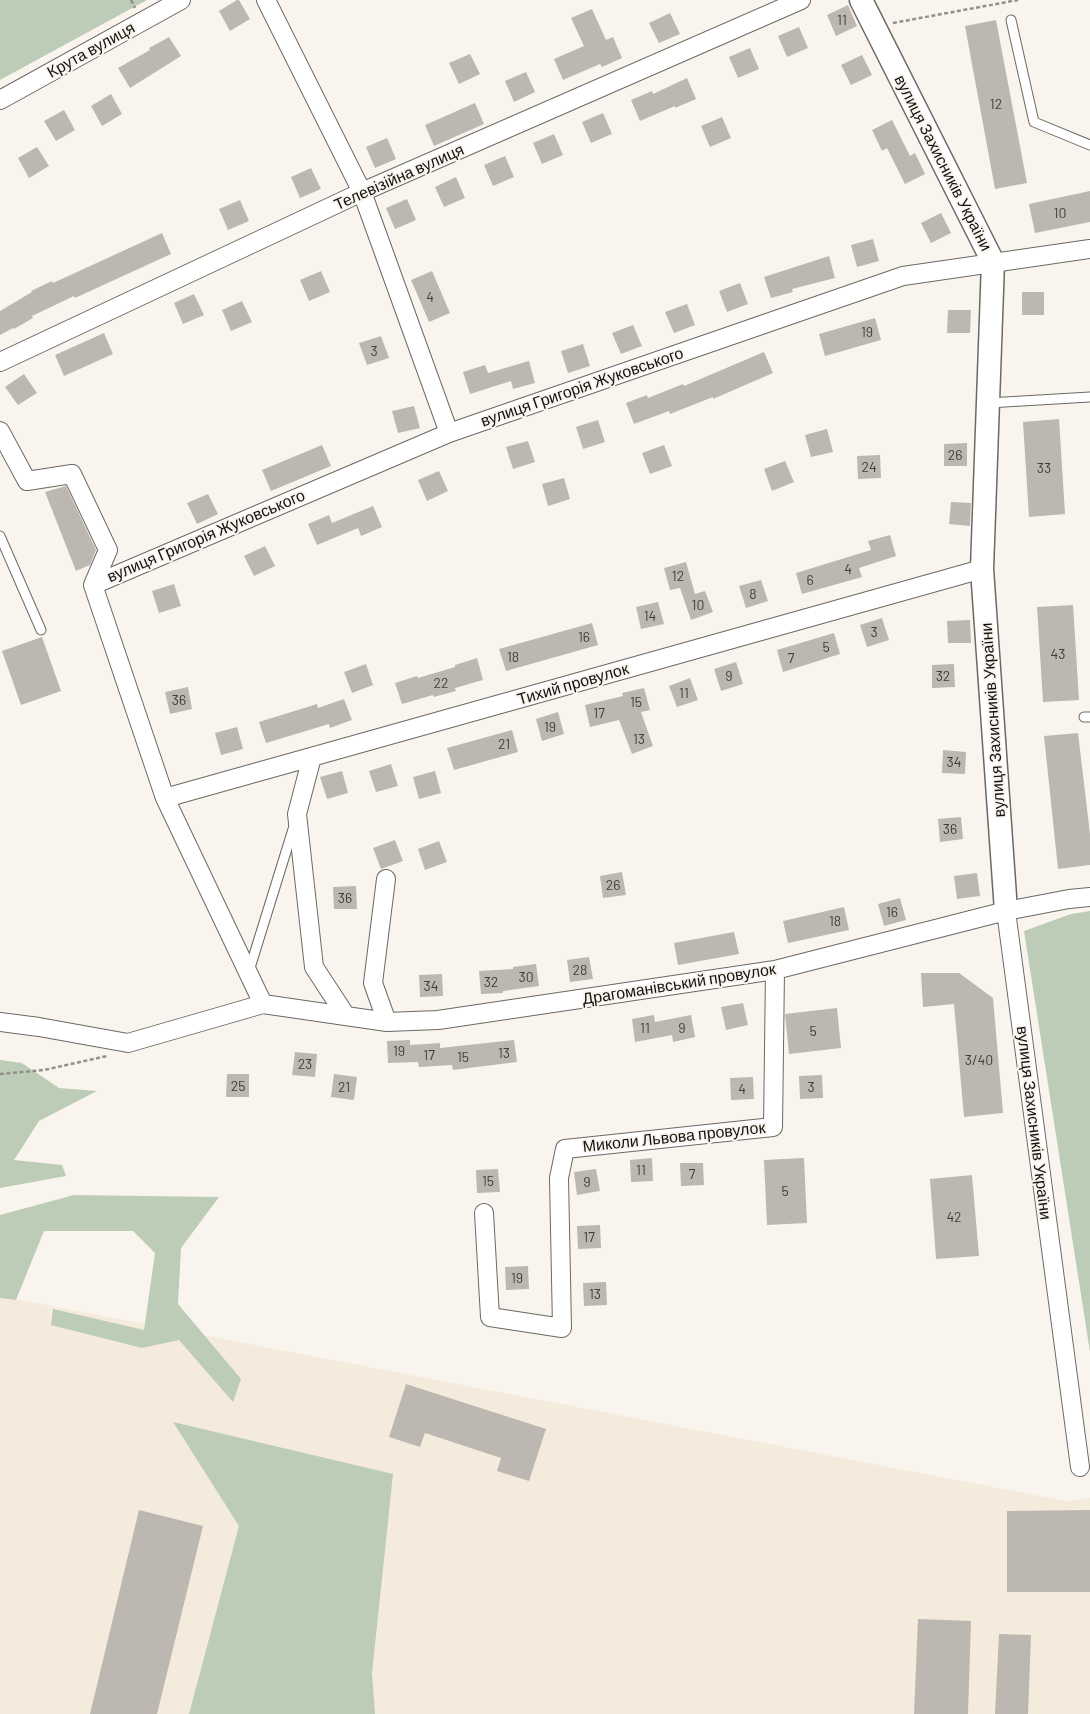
<!DOCTYPE html>
<meta charset="utf-8">
<style>
body{margin:0}
canvas{display:block;background:#f9f5ee}
</style>
<canvas width="1090" height="1714"></canvas>
<script>
const ctx = document.querySelector('canvas').getContext('2d');
ctx.lineJoin = 'round';
function paint(path, color) {
  ctx.fillStyle = color;
  ctx.fill(path, 'evenodd');
}
function stroke(path, color, width, dash) {
  ctx.strokeStyle = color;
  ctx.lineWidth = width;
  ctx.lineCap = dash ? 'butt' : 'round';
  ctx.setLineDash(dash || []);
  ctx.stroke(path);
}
function label(font, color, halo, rows, align = 'center') {
  ctx.font = font + ' Barlow,sans-serif';
  ctx.lineWidth = 4;
  ctx.setLineDash([]);
  ctx.textBaseline = 'middle';
  ctx.strokeStyle = halo;
  ctx.fillStyle = color;
  for (const [text, x, y, turn = 0] of rows) {
    ctx.save();
    ctx.translate(x, y);
    ctx.rotate((+turn || 0) * Math.PI / 180);
    ctx.textAlign = isNaN(turn) ? turn : align;
    if (halo) ctx.strokeText(text, 0, 0);
    ctx.fillText(text, 0, 0);
    ctx.restore();
  }
}
paint(new Path2D(`
 M0,1296L1066,1501L1090,1498V1714H0Z`), '#f4ebdd');
paint(new Path2D(`
 M0,0H147L0,80Z
 M1090,911V1352L1024,931L1071,914Z
 M0,1060L22,1063L59,1088L97,1091L39,1121L14,1160L62,1165L66,1176L0,1188Z
 M74,1195L219,1197L181,1248L178,1304L241,1379L233,1402L179,1340L142,1348L51,1325L53,1309L144,1330L155,1253L133,1231H44L16,1300L0,1298V1215Z
 M173,1422L393,1474L372,1673L375,1714H189L239,1526Z`), '#bdccb6');
paint(new Path2D(`
 M237,0H239L250,19L230,31L219,11Z
 M848,5L857,26L836,36L827,15Z
 M592,9L606,40L613,37L622,58L602,67L600,64L563,80L554,59L584,46L571,18Z
 M670,13L680,34L659,43L649,23Z
 M996,20L1027,183L995,189L965,26Z
 M799,27L808,48L787,57L778,36Z
 M169,37L181,56L130,88L118,68L150,50L149,48Z
 M750,48L759,69L738,78L729,57Z
 M470,54L480,74L459,84L449,63Z
 M862,55L872,75L851,85L841,65Z
 M526,72L535,92L514,102L505,81Z
 M687,78L696,99L675,108V106L640,121L631,100L652,91L653,94Z
 M111,94L122,114L102,126L91,106Z
 M475,103L484,124L434,146L425,125Z
 M64,110L75,130L56,141L44,121Z
 M603,113L612,134L591,143L582,122Z
 M722,117L731,138L710,147L701,126Z
 M892,120L910,156L915,153L925,174L905,184L887,148L882,151L872,130Z
 M554,134L563,155L542,164L533,143Z
 M387,138L396,159L375,168L366,147Z
 M37,147L49,166L29,178L18,158Z
 M505,156L514,177L493,186L484,165Z
 M311,168L321,189L300,198L291,177Z
 M456,177L465,198L444,207L435,187Z
 M1090,191V222L1035,233L1029,204Z
 M407,199L416,220L395,229L386,208Z
 M240,200L249,221L228,230L219,209Z
 M941,213L951,233L931,243L921,223Z
 M162,233L171,254L75,298L74,296L32,316L33,318L14,329L13,328L0,335V311L32,292L31,291L52,281L53,283Z
 M873,239L879,261L857,267L851,245Z
 M829,256L835,278L792,289L793,292L771,298L764,277Z
 M321,271L330,292L309,301L300,280Z
 M432,271L450,313L429,322L411,280Z
 M740,283L748,304L727,312L719,291Z
 M1022,292H1044V315H1022Z
 M194,294L204,315L183,324L174,303Z
 M242,301L252,322L231,331L222,310Z
 M687,304L695,325L674,333L665,312Z
 M948,310H971L970,333H947Z
 M875,318L881,340L825,356L819,334Z
 M633,325L642,346L621,354L612,333Z
 M104,333L113,354L64,376L55,355Z
 M381,336L389,358L367,365L359,343Z
 M583,344L590,366L568,373L561,351Z
 M764,352L773,373L713,399V397L670,414L669,411L634,424L626,403L647,395L648,398L683,384L684,386Z
 M529,361L535,383L513,389L511,381L470,394L463,372L485,365L488,373Z
 M24,374L37,393L18,405L5,387Z
 M414,406L420,428L398,433L392,411Z
 M1059,419L1065,514L1029,517L1023,422Z
 M598,420L605,442L583,449L576,427Z
 M827,429L833,452L811,457L805,435Z
 M528,441L535,462L513,469L506,447Z
 M967,443V466H944V444Z
 M322,445L331,466L271,491L262,470Z
 M664,445L672,466L650,474L642,453Z
 M880,455L881,478L858,479L857,456Z
 M785,461L794,482L772,491L764,469Z
 M439,471L448,491L427,501L418,480Z
 M564,478L570,499L548,506L542,484Z
 M66,486L96,550L90,565L76,571L45,492Z
 M208,494L218,514L197,524L187,503Z
 M951,502L971,503L970,526L949,524Z
 M373,506L382,527L361,536L358,528L317,545L308,524L329,515L332,523Z
 M890,535L896,556L859,568L862,577L802,594L796,573L871,550L868,541Z
 M265,546L275,566L254,576L244,556Z
 M686,562L695,594L705,591L713,612L691,620L680,588L670,590L664,568Z
 M761,580L768,601L746,608L739,586Z
 M174,584L181,606L159,613L152,591Z
 M658,602L664,624L641,629L636,607Z
 M1073,605L1079,700L1043,702L1037,607Z
 M882,618L889,640L867,647L860,625Z
 M970,620L971,643H948L947,621Z
 M592,623L598,645L506,671L499,649Z
 M834,633L840,654L783,672L777,650Z
 M42,637L61,691L21,705L2,651Z
 M477,658L483,680L455,688L456,691L434,697L433,695L402,704L395,683L417,676L418,678L455,667V665Z
 M736,662L743,684L721,691L714,669Z
 M366,664L373,685L352,693L344,672Z
 M954,664L955,687L932,688V665Z
 M690,678L698,700L677,707L669,686Z
 M188,687L192,709L170,714L165,692Z
 M644,688L650,710L641,712L653,746L632,754L619,720L590,727L585,705L623,696L622,693Z
 M344,699L352,720L330,728L329,724L266,743L259,722L317,704L318,708Z
 M558,712L564,734L542,741L536,719Z
 M237,727L243,749L221,755L215,733Z
 M512,730L518,752L454,770L447,748Z
 M1078,733L1090,834V865L1058,869L1044,736Z
 M943,750L966,752L965,774L942,773Z
 M391,764L398,786L376,792L369,771Z
 M342,771L348,793L327,799L320,777Z
 M435,771L441,793L419,799L413,777Z
 M961,817L963,839L940,842L938,819Z
 M395,840L403,861L381,869L373,848Z
 M439,841L447,862L425,870L418,849Z
 M622,872L626,895L603,898L600,876Z
 M977,873L980,896L957,899L954,876Z
 M356,886L357,909H334L333,887Z
 M900,898L906,920L884,926L878,904Z
 M844,907L849,930L788,943L783,921Z
 M734,932L739,954L678,965L674,943Z
 M589,957L593,979L570,982L567,960Z
 M536,964L539,986L503,991V993L481,994L479,971L513,969V967Z
 M921,973H959L993,998L1003,1113L964,1117L954,1004L923,1007Z
 M442,974L443,996L420,997L419,975Z
 M743,1003L748,1025L726,1030L721,1007Z
 M837,1008L841,1048L789,1054L785,1014Z
 M654,1015L655,1022L691,1015L695,1037L673,1042L672,1035L635,1042L632,1019Z
 M410,1040V1045L440,1043V1048L514,1040L517,1062L453,1070L452,1065L419,1067L418,1062L388,1063L387,1041Z
 M295,1052L317,1054L315,1077L292,1075Z
 M227,1074H249V1097H226Z
 M334,1074L357,1077L354,1100L331,1097Z
 M822,1075L823,1098L800,1099L799,1076Z
 M753,1077L754,1099L731,1100L730,1078Z
 M652,1158L653,1181L631,1182L630,1160Z
 M804,1158L807,1223L767,1225L764,1160Z
 M680,1163H703L704,1185L681,1186Z
 M498,1169L500,1192L477,1193L476,1170Z
 M596,1169L600,1191L577,1195L574,1172Z
 M972,1175L979,1256L936,1259L930,1179Z
 M600,1225L601,1248L578,1249L577,1226Z
 M528,1266L529,1289L506,1290L505,1267Z
 M606,1282L607,1305L584,1306L583,1283Z
 M406,1384L546,1429L529,1481L497,1471L501,1458L425,1433L420,1447L389,1437Z
 M139,1510L203,1526L157,1714H90Z
 M1090,1510V1592H1007V1511Z
 M918,1619L971,1621L968,1714H914Z
 M999,1634L1031,1635L1028,1714H995Z`), '#bcb8b1');
const service = new Path2D(`
 M1011,20L1034,122L1090,145
 M988,403L1090,397
 M0,536L41,630
 M1084,717H1090
 M249,971L294,826`);
const minor = new Path2D(`
 M266,0L362,192L449,433
 M0,100L181,0
 M0,362L362,192L801,0
 M0,431L27,481L72,474L108,550L93,585L165,798L263,1004
 M93,585L449,433L903,276L1090,249
 M312,757L297,814L314,967L346,1016
 M165,798L982,569
 M386,879L373,983L387,1022
 M1006,911L1080,1467
 M0,1022L39,1027L128,1043L263,1004L387,1022L438,1020L775,970L1006,911L1069,899L1090,897
 M484,1213L490,1317L562,1328L559,1178L565,1149L773,1127L775,970`);
const tertiary = new Path2D(`
 M861,0L993,262L982,569L1006,911`);
stroke(service, '#6c6963', 11);
stroke(minor, '#6c6963', 20);
stroke(tertiary, '#6c6963', 25);
stroke(new Path2D(`
 M131,0L135,8
 M893,23L1018,0
 M0,1074L44,1070L107,1056`), '#93908c', 2.5, [4, 2.5]);
stroke(service, '#fff', 9);
stroke(minor, '#fff', 18);
stroke(tertiary, '#fff', 22);
label('14px', '#3f3c39', null, [
 ["11",842,20],
 ["12",996,104],
 ["10",1060,213],
 ["4",430,297],
 ["19",867,332],
 ["3",374,351],
 ["26",955,455],
 ["24",869,467],
 ["33",1044,468],
 ["4",848,569],
 ["12",678,576],
 ["6",810,580],
 ["8",753,594],
 ["10",698,605],
 ["14",650,616],
 ["3",874,632],
 ["16",584,637],
 ["5",826,647],
 ["43",1058,654],
 ["18",513,657],
 ["7",791,658],
 ["9",729,676],
 ["32",943,676],
 ["22",441,683],
 ["11",684,693],
 ["36",179,700],
 ["15",636,702],
 ["17",599,713],
 ["19",550,727],
 ["13",639,739],
 ["21",504,744],
 ["34",954,762],
 ["36",950,829],
 ["26",613,885],
 ["36",345,898],
 ["16",892,912],
 ["18",835,921],
 ["28",580,970],
 ["30",526,977],
 ["32",491,982],
 ["34",431,986],
 ["11",645,1028],
 ["9",682,1028],
 ["5",813,1031],
 ["19",399,1051],
 ["13",504,1053],
 ["17",429,1055],
 ["15",463,1057],
 ["3/40",979,1060],
 ["23",305,1064],
 ["25",238,1086],
 ["21",344,1087],
 ["3",811,1087],
 ["4",742,1089],
 ["11",641,1170],
 ["7",692,1174],
 ["15",488,1181],
 ["9",587,1182],
 ["5",785,1191],
 ["42",954,1217],
 ["17",589,1237],
 ["19",517,1278],
 ["13",595,1294]
]);
label('16px', '#151311', '#f9f5ee', [
 ["Крута вулиця",91,50,-29],
 ["вулиця Захисників України",943,163,63],
 ["Телевізійна вулиця",399,177,-24],
 ["вулиця Григорія Жуковського",582,387,-19],
 ["вулиця Григорія Жуковського",206,536,-23],
 ["Тихий провулок",573,684,-16],
 ["вулиця Захисників України",993,720,-94],
 ["Драгоманівський провулок",679,984,-9],
 ["вулиця Захисників України",1034,1123,83],
 ["Миколи Львова провулок",674,1137,-6]
]);
</script>
